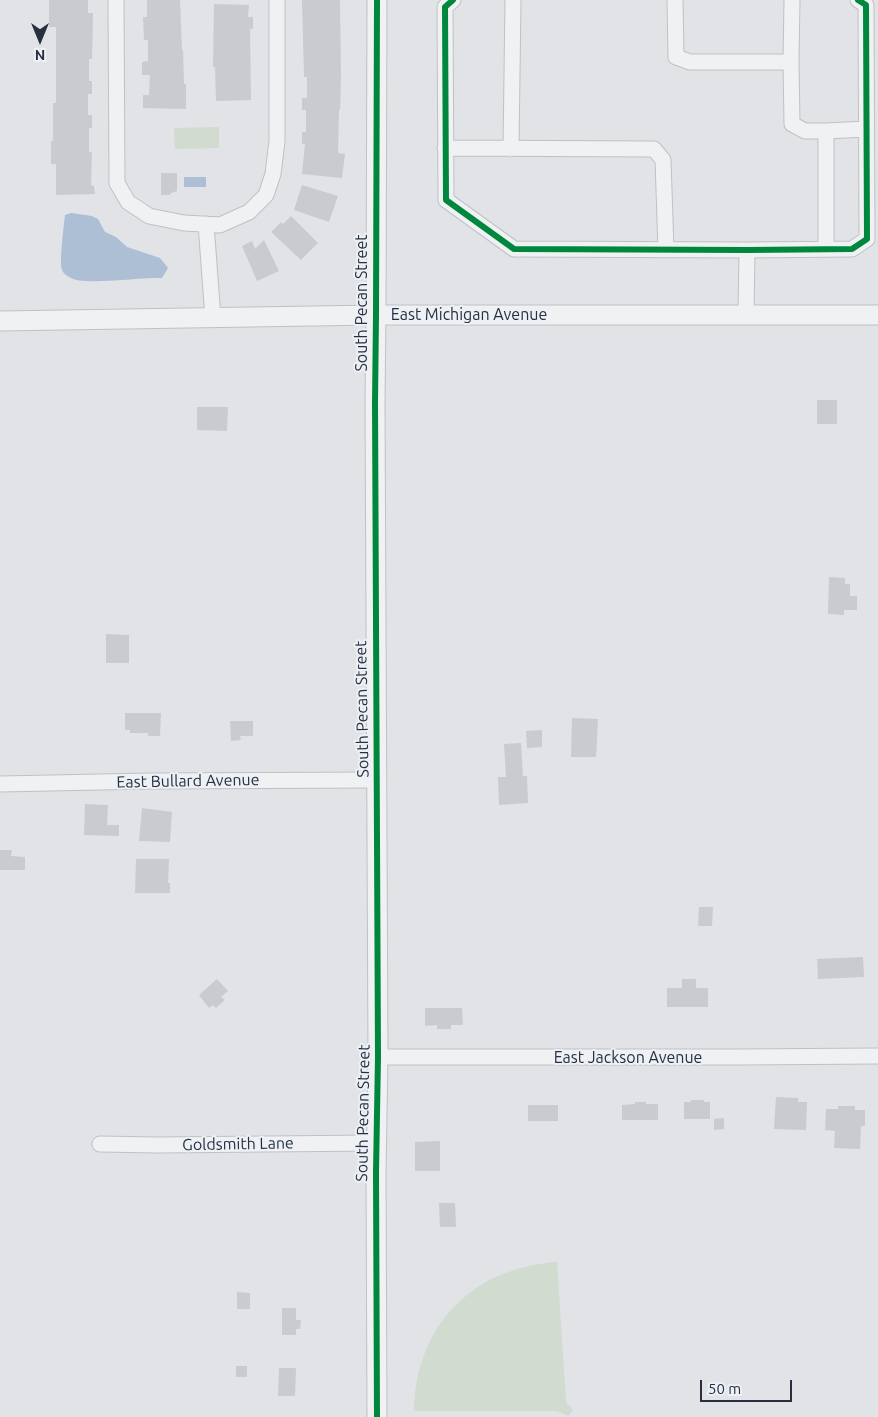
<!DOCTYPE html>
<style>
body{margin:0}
#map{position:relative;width:878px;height:1417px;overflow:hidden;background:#e1e3e6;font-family:Ubuntu,sans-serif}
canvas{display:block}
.north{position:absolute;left:15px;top:15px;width:50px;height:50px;-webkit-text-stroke:4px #edf1f6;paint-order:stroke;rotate:180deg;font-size:14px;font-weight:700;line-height:20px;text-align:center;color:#263041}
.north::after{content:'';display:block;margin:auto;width:18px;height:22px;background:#263041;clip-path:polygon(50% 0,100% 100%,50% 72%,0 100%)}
.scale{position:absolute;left:700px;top:1380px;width:92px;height:22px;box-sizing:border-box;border:2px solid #263041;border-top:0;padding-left:6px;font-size:15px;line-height:18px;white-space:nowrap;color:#263041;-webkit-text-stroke:4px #edf1f6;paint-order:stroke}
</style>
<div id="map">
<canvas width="878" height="1417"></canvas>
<div class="north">N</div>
<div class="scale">50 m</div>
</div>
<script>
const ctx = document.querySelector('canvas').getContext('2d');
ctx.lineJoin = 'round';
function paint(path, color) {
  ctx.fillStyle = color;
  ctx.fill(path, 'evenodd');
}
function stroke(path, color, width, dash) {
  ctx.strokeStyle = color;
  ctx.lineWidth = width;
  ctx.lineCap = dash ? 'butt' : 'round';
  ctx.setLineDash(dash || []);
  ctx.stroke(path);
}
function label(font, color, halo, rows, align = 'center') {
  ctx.font = font + ' Ubuntu,sans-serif';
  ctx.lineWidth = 4;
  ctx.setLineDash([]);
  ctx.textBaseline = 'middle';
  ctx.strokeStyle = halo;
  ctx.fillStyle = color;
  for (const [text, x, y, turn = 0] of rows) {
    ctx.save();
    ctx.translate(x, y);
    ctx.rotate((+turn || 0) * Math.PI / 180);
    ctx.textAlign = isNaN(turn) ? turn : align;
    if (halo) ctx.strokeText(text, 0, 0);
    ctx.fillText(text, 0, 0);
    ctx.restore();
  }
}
paint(new Path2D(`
 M219,127V148L175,149L174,128Z
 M557,1262L566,1402L573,1410L568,1416L557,1411H414C416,1326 471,1268 557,1262Z`), '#d1dbd0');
paint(new Path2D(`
 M184,177H206V187H184Z
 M71,213L92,216L98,219L105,232L116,237L127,247L160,258L168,268L162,278H153C131,279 107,282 86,281C78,281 65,278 62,270C59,263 64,224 65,215Z`), '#acbfd4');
paint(new Path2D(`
 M49,0H88V13H93L92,59H89V81H92V94H88V115H92V128H89V152H92L91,185L94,186L95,194L56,195V164H51V141H53V103H56V27H49Z
 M147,0H180L182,50H183L184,84H186V109L143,108V95H149L150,75H142V62L148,61V40H144L143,17H147Z
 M302,0H340L341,77L340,110H339L338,153L345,154L342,178L302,174L305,144H302V132H306V110H302V98H307V77H304Z
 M214,4L249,5L248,17H253V29H250L251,100L216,101L215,67H213Z
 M161,173H177V191L171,193L170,195H161Z
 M302,185L338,196L329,222L294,210Z
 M291,216L318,243L301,260L271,232L281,222L283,224Z
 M264,240L279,271L257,281L242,246L252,241L255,249Z
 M817,400H837V424H817Z
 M197,407H228L227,431L197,430Z
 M829,577L845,578V584H850V596H857V610H844V615L828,614Z
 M106,634L129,635V663H106Z
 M125,713H161L160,736H148V733H130V730H125Z
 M572,718L598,719L596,757H571Z
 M230,721H253V736H240L241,740L231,741Z
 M542,730V747L527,748L526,731Z
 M521,743L523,776H527L528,803L499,805L498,777H506L504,744Z
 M85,804L108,805L107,825H119V836L84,835Z
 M142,808L172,812L170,842L139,841Z
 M0,850H12L11,856L25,857V870H0Z
 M136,859H169L168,883H170V893H135Z
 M699,907H713L712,926H698Z
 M863,957L864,977L818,979L817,959Z
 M217,979L228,991L221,997L225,1000L216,1008L213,1005L209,1008L199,995Z
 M682,979H696V988H708V1007H667V988H682Z
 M425,1008H462L463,1025H451V1029H437V1025L425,1026Z
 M776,1097L798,1098V1102H807L806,1130L774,1129Z
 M691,1100H704V1102H710V1119H684V1102H691Z
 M635,1102H646V1104H658V1120H622V1105L635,1104Z
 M528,1105H558V1121H528Z
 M838,1106H855V1110H865V1126H861L860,1149L834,1148L835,1131L825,1130L826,1109H838Z
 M724,1118V1129L714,1130V1119Z
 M440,1141V1171H415V1142Z
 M439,1203H455L456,1227H440Z
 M237,1292L250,1293V1309H237Z
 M282,1308H296V1320H301L300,1329H296V1335H282Z
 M236,1366H247V1377H236Z
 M279,1368H296L295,1396H278Z`), '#c9cbce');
const minor = new Path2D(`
 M116,0L117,183L128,202L149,216L184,223L220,225L249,212L266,195L273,174L277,141V0
 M453,0L445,7L446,200L514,249L747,250L852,249L867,239L866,5L858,0
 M675,0L676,57L690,62H791L792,124L805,131H826
 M791,62L792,0
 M445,148L654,149L663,160L666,250
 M511,149L513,0
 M206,224L213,318
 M826,249V131L866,129
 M746,315L747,250
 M0,784L150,781L377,780
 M378,1057H740L878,1056
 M100,1144L157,1145L376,1143`);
const tertiary = new Path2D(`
 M377,0L376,315L375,403L378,1057L376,1172L377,1417
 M0,321L376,315H878`);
stroke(minor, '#bfc1c4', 17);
stroke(tertiary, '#bfc1c4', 21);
stroke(minor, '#f0f1f3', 15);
stroke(tertiary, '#f0f1f3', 19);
stroke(new Path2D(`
 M377,0L376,315L375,403L378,1057L376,1172L377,1417
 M453,0L445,7L446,200L514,249L747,250L852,249L867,239L866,5L858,0`), '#00873e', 6);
label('16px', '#263041', '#edf1f6', [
 ["South Pecan Street",362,303,-90],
 ["East Michigan Avenue",469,315],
 ["South Pecan Street",362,709,-91],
 ["East Bullard Avenue",188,781,-1],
 ["East Jackson Avenue",628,1058],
 ["South Pecan Street",363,1113,-89],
 ["Goldsmith Lane",238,1144,-1]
]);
</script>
